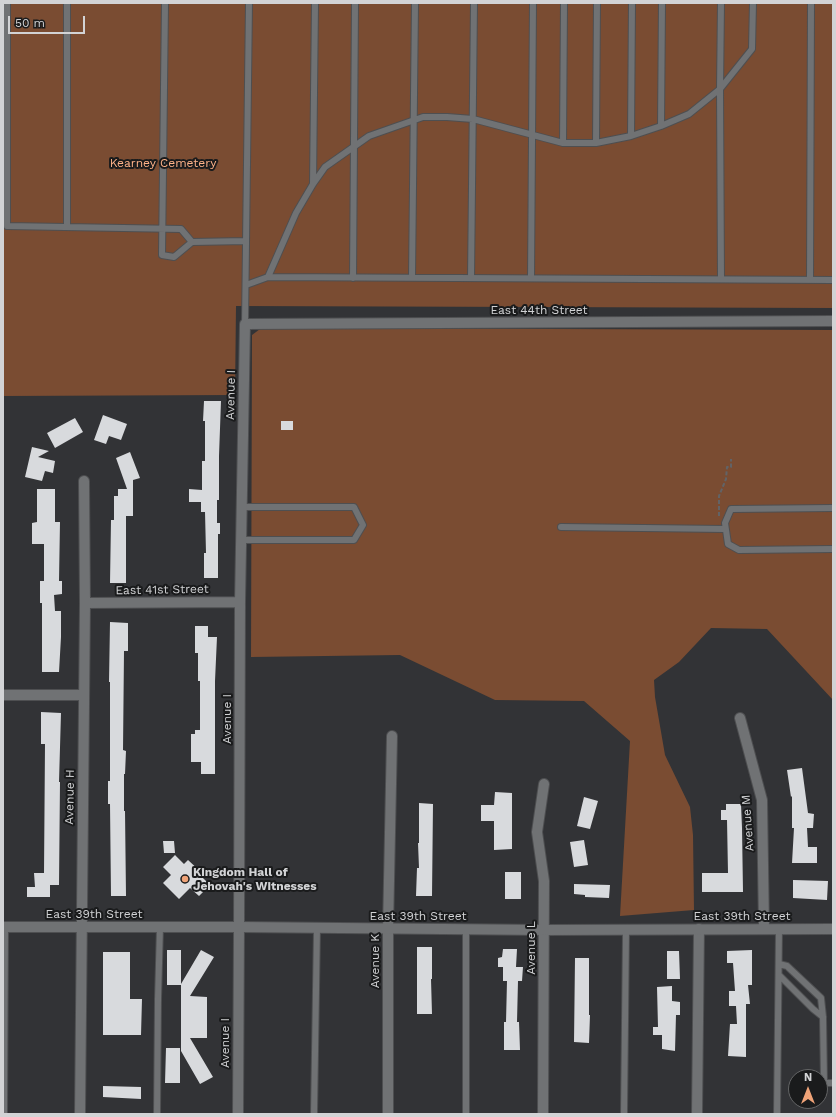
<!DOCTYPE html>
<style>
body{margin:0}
#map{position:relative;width:836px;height:1117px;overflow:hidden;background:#323336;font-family:"Work Sans",sans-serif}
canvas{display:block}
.frame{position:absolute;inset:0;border:4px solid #d2d3d5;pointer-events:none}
.north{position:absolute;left:788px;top:1069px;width:40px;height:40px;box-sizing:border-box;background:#1a1b1c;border:1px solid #646566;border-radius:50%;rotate:0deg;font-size:11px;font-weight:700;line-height:16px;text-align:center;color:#d2d3d5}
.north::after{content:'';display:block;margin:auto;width:14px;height:18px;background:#efa378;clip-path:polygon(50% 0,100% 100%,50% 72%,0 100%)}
.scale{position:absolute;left:8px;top:16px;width:77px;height:18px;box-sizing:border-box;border:2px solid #d2d3d5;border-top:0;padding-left:5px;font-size:12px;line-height:14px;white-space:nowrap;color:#d2d3d5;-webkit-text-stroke:3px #1a1b1c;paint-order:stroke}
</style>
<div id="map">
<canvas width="836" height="1117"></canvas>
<div class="frame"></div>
<div class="north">N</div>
<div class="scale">50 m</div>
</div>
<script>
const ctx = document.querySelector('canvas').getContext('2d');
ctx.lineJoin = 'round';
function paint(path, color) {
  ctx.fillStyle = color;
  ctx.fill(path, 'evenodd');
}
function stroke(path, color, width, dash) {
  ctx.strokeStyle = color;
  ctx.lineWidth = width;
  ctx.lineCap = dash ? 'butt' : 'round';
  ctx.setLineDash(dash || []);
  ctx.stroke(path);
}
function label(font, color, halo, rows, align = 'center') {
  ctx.font = font + ' "Work Sans",sans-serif';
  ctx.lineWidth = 4;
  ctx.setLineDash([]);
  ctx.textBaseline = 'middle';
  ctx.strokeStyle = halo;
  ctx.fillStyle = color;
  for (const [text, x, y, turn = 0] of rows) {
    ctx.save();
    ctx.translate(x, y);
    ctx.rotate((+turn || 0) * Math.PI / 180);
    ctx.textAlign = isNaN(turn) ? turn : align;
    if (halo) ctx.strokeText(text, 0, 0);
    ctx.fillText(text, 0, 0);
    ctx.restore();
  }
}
paint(new Path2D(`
 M3,3H833V308L236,306L235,395L3,396Z
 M271,328L833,330V700L767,629L711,628L679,662L654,680L655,697L665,755L690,807L693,835L694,910L620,916L630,741L584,701L495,700L400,655L251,657L252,335L260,329Z`), '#7a4c32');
paint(new Path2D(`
 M204,401H221L219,456V500H217V523H220V534H218V578H204V553H206L205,512H201V502H189V489L202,490V461H205V421H203Z
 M103,415L127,424L121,440L109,436L106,444L94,440Z
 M75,418L83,432L55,448L47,433Z
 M281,421H293V430H281Z
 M32,447L49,451L38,457L55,461L53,473L45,471L42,481L25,477Z
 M130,452L140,478L133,480V516H126V583H110L111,520H114V496H118V489H127L116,458Z
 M37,489H55V522H60L59,581H62V594L54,595L55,611H61V637L59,672H42V603H40V581H44V544H32V523L37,522Z
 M110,622L128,623V651H124L123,750L126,751L125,774H124V811H125L126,896H111L110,804H108V781H110V682H109Z
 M195,626H208V637H217L215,681V774H201V762H191V734H195V730H200V681H198V653H195Z
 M41,712L61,713L59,782H60L59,885H50V897H27V887H35L34,873H44L45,744H41Z
 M802,768L808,813L814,814L813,828H807L808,847H817V863H792L794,828H792V796L791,797L787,770Z
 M495,792L512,793V849L494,850V821H481V805H494Z
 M584,797L598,801L590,829L577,826Z
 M419,803L433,804L432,896H416L417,868H419L418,843H419Z
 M726,804H741L742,828L743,892H702V873H728L727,820H721V810H726Z
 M584,840L588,865L574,867L570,842Z
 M163,841H174L175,853H164Z
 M175,855L184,864L188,860L201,872L199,874L210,885L199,896L190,888L179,899L163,883L171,875L163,867Z
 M505,872H521V899H505Z
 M793,880L828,881L827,900L793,898Z
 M574,884L610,885L609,898L585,897V895L574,894Z
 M417,947H432V979H431L432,1014H417Z
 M503,949H517L516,967H523L522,981H518L517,1022H519L520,1050H504V1022H506L507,981H503V967H498V958L502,957Z
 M167,950H181V985H167Z
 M201,950L214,957L190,996L207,997V1038H190L213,1077L200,1084L181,1051V984Z
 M752,950V985H748L750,1004H746V1057L728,1056L730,1024H737L736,1006H729V991H735L733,963H727V951Z
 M667,951H679L680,979H667Z
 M103,952H130V999H142L141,1035H103Z
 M575,958H589V1015H590L589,1043L574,1042Z
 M672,986V1001L680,1002V1015H676L675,1051L662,1049V1035H653V1027H658L657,987Z
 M166,1048H180V1083H165Z
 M103,1086L141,1087V1099L103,1097Z`), '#d8dadd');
const service = new Path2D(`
 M7,3V226L181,229L192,242L246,241
 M165,3L162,255L174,257L192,242
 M721,3L720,89L721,279
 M661,126L662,3
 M631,136L632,3
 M563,143L564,3
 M596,143L597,3
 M313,184L315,3
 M67,227V3
 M268,277L296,213L313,184L325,167L369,136L423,117H447L473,119L563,143H596L631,136L661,126L689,114L720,89L752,49L753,3
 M353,278L355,3
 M412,278L415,3
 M471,278L474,3
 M531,278L533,3
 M810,280L811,3
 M246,285L268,277L833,280
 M245,324L249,3
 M833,508L731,509L725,523L728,544L739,550L833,549
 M561,527L725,529
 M241,540H354L363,525L354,507H241
 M779,964L787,966L821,998L823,1017L824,1083H833
 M779,975L813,1009L823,1017
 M4,1114L5,927
 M157,1114L158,999L160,927
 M314,1114L317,928
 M466,1114V930
 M624,1114L626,930
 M777,1114L779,928`);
const minor = new Path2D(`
 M85,603L240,602
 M3,695H84
 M740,718L762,800L764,928
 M239,927L240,602L245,324L833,321
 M80,1114L85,603L84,481
 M388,1114V929L392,736
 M543,1114L544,881L537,832L544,784
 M697,1114L699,929`);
const tertiary = new Path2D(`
 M238,1114L239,927`);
const secondary = new Path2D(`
 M3,927H239L544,930L833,929`);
stroke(service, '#4e4f51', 8);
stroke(minor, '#4e4f51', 12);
stroke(tertiary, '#4e4f51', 12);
stroke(secondary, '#4e4f51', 12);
stroke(new Path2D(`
 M719,516V496L726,479L727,467H731V459`), '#626366', 2, [4, 2]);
stroke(service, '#707274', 6);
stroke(minor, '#707274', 10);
stroke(tertiary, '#707274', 10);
stroke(secondary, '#707274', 10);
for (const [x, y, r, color] of [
 [185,879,4,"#efa378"]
]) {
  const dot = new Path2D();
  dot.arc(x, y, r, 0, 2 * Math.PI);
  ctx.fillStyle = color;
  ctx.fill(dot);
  stroke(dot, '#1a1b1c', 1.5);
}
label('12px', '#feb288', '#1a1b1c', [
 ["Kearney Cemetery",163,163]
]);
label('12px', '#d2d3d5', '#1a1b1c', [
 ["East 44th Street",539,310],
 ["Avenue I",231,395,-89],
 ["East 41st Street",162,590,-1],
 ["Avenue I",227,719,-90],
 ["Avenue H",70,797,-89],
 ["Avenue M",748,823,-94],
 ["East 39th Street",94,914],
 ["East 39th Street",418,916],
 ["East 39th Street",742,916],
 ["Avenue L",531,948,-90],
 ["Avenue K",375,961,-90],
 ["Avenue I",225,1043,-90]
]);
label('bold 12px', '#d2d3d5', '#1a1b1c', [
 ["Kingdom Hall of",193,872],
 ["Jehovah's Witnesses",193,886]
], 'left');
</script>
